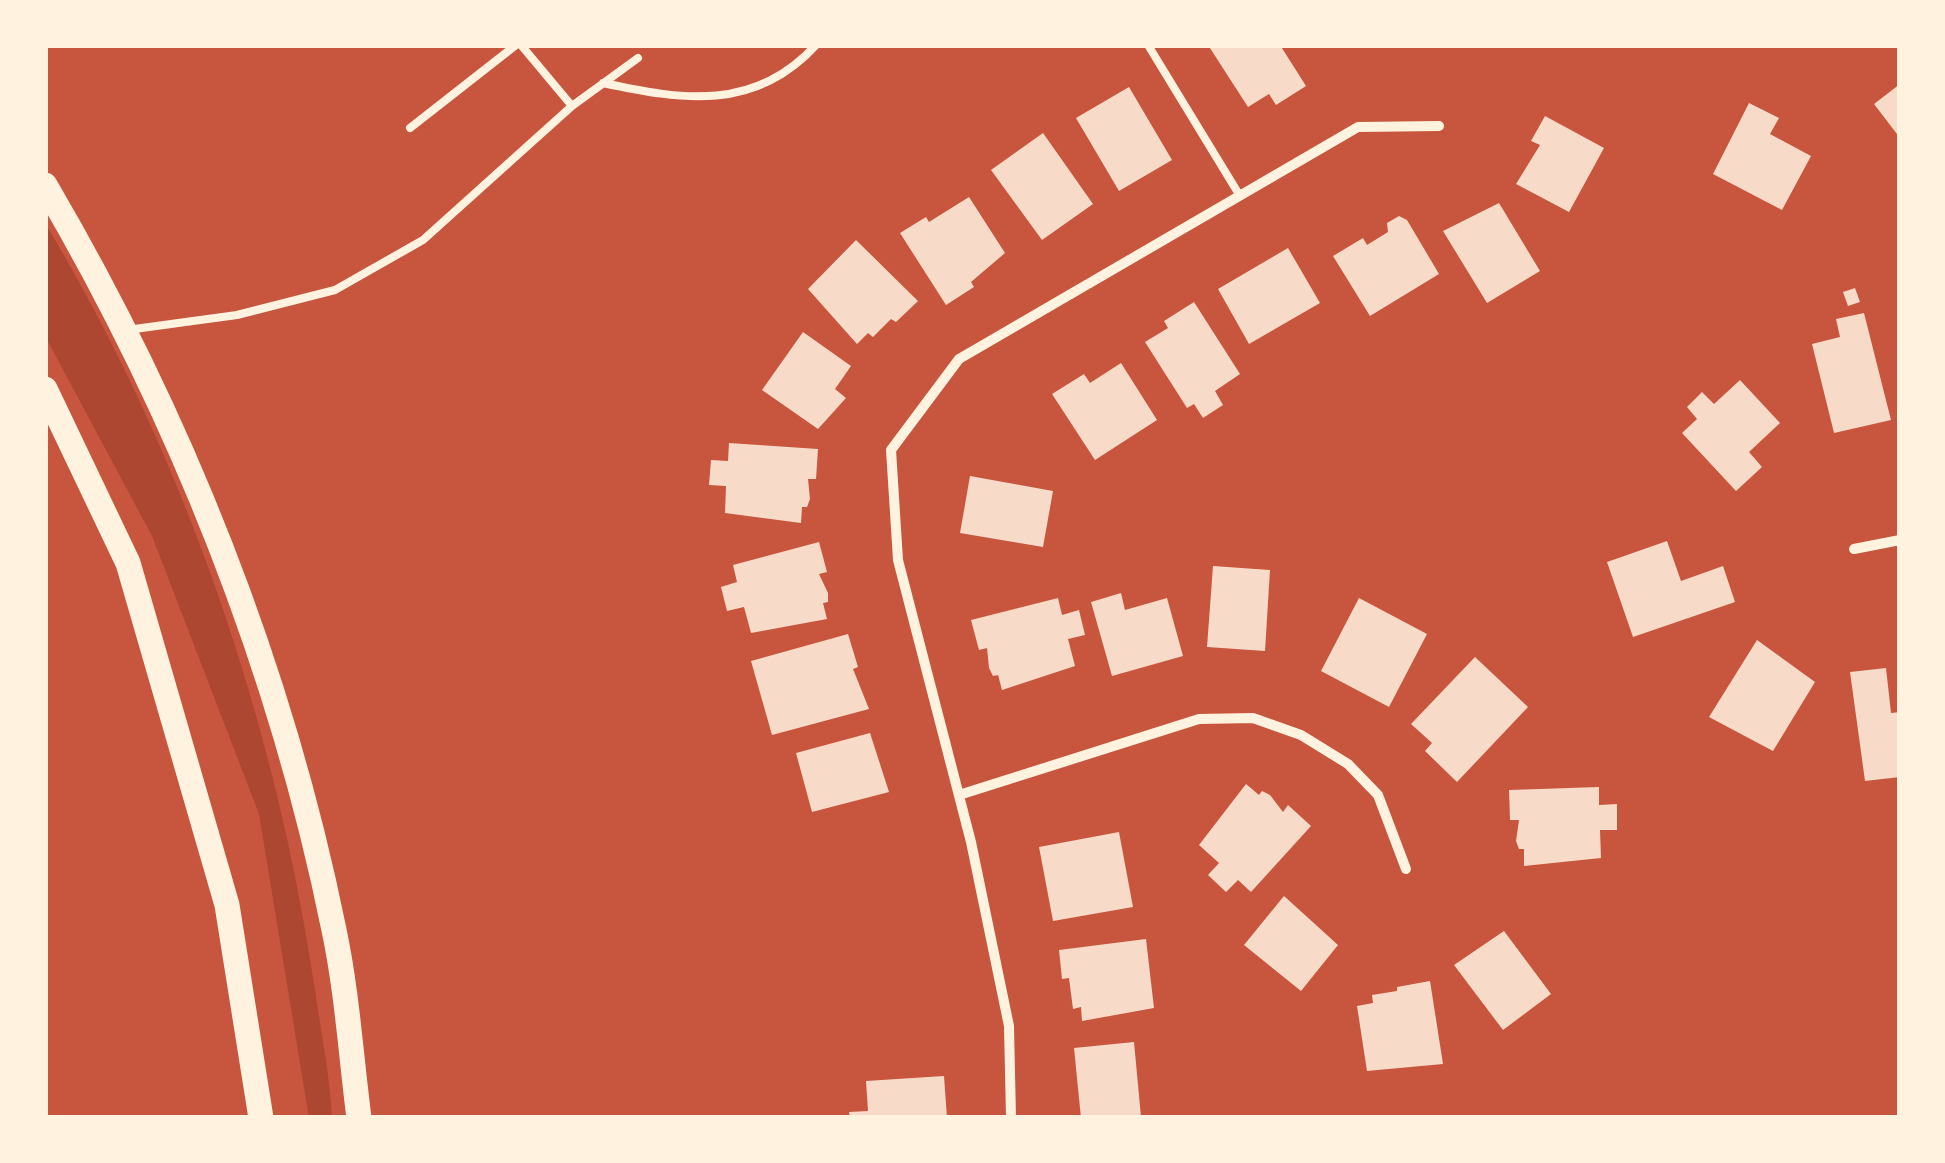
<!DOCTYPE html>
<style>
body{margin:0}
#map{position:relative;width:1945px;height:1163px;overflow:hidden;background:#c8553d;font-family:"Open Sans",sans-serif}
canvas{display:block}
.frame{position:absolute;inset:0;border:48px solid #fff3e0;pointer-events:none}
</style>
<div id="map">
<canvas width="1945" height="1163"></canvas>
<div class="frame"></div>
</div>
<script>
const ctx = document.querySelector('canvas').getContext('2d');
ctx.lineJoin = 'round';
function paint(path, color) {
  ctx.fillStyle = color;
  ctx.fill(path, 'evenodd');
}
function stroke(path, color, width, dash) {
  ctx.strokeStyle = color;
  ctx.lineWidth = width;
  ctx.lineCap = dash ? 'butt' : 'round';
  ctx.setLineDash(dash || []);
  ctx.stroke(path);
}
paint(new Path2D(`
 M45,223C184,454 276,723 315,990C321,1033 330,1075 332,1118H309L259,814L152,536L45,336Z`), '#ae4732');
paint(new Path2D(`
 M1208,45H1280L1306,86L1276,105L1269,94L1248,107Z
 M1900,84V138L1874,104Z
 M1129,87L1172,160L1119,191L1076,118Z
 M1749,103L1779,118L1770,134L1811,156L1782,210L1713,174Z
 M1545,116L1604,148L1569,212L1516,184L1540,145L1531,141Z
 M1043,133L1093,204L1042,240L991,170Z
 M969,197L1005,253L971,282L974,287L946,305L900,233L926,217L929,222Z
 M1499,203L1540,271L1487,303L1443,231Z
 M1399,216L1407,220L1439,274L1370,316L1333,256L1363,238L1367,245L1388,232L1387,223Z
 M856,240L918,301L896,322L891,319L873,337L868,333L857,344L808,289Z
 M1288,248L1320,303L1249,344L1218,289Z
 M1855,288L1860,302L1848,306L1843,292Z
 M1194,302L1240,374L1215,391L1223,405L1203,418L1194,404L1187,408L1145,342L1168,328L1164,321Z
 M1864,313L1891,420L1834,433L1812,344L1840,337L1836,319Z
 M803,332L851,366L835,389L846,398L818,429L762,390Z
 M1121,363L1157,420L1095,460L1052,394L1084,374L1090,383Z
 M1740,380L1780,423L1749,452L1762,467L1736,491L1682,433L1697,419L1687,407L1702,392L1714,404Z
 M729,443L818,449L816,479H808L810,499L807,507H802L801,523L725,513L726,486L709,485L711,460L728,461Z
 M970,476L1053,491L1043,547L960,533Z
 M1667,541L1681,581L1723,566L1735,602L1633,637L1607,562Z
 M819,542L827,572L819,574L828,593V602L823,603L827,619L751,633L744,607L727,611L721,587L737,582L733,565Z
 M1213,566L1270,570L1265,651L1207,647Z
 M1121,593L1125,610L1167,598L1183,656L1112,676L1091,602Z
 M1058,598L1062,615L1079,610L1085,635L1068,639L1075,666L1002,690L998,675L993,676L989,668L987,648L979,650L971,620Z
 M1359,598L1427,634L1389,707L1321,671Z
 M848,634L858,667L853,669L869,709L772,735L751,661Z
 M1757,640L1815,682L1773,751L1709,717Z
 M1475,657L1528,707L1457,782L1425,751L1432,743L1411,724Z
 M1886,668L1891,713L1900,712V777L1865,781L1850,672Z
 M870,733L889,792L812,812L796,753Z
 M1246,784L1259,795L1262,791L1270,795L1283,812L1288,805L1311,826L1251,892L1238,880L1226,892L1208,875L1219,863L1199,845Z
 M1599,787V805L1617,804V830H1600L1601,858L1524,866V849H1519L1516,841L1519,820H1510L1509,790Z
 M1119,832L1133,907L1053,921L1039,847Z
 M1284,896L1338,945L1301,991L1244,945Z
 M1504,931L1551,994L1503,1030L1454,965Z
 M1146,939L1154,1008L1082,1021L1081,1007L1073,1009L1069,978L1062,979L1059,950Z
 M1430,981L1443,1064L1367,1071L1357,1006L1373,1003L1372,995L1397,991V987Z
 M1134,1042L1141,1117L1081,1118L1074,1048Z
 M944,1076L947,1118H850L849,1112L868,1111L866,1081Z`), '#f7dbc8');
stroke(new Path2D(`
 M521,45L572,106
 M1148,45L1240,196
 M603,83C682,100 755,112 816,45
 M410,128L516,45
 M127,330L237,315L335,290L423,240L572,106L638,58`), '#fff3e0', 8);
stroke(new Path2D(`
 M1854,549L1900,540
 M959,795L1199,719L1253,718L1301,735L1348,764L1378,795L1406,869
 M1011,1118L1009,1026L971,842L898,560L891,450L959,359L1358,127L1439,126`), '#fff3e0', 10);
stroke(new Path2D(`
 M45,185C180,415 281,668 334,930C347,991 351,1056 359,1118
 M45,389L128,563L227,905L261,1118`), '#fff3e0', 25);
</script>
